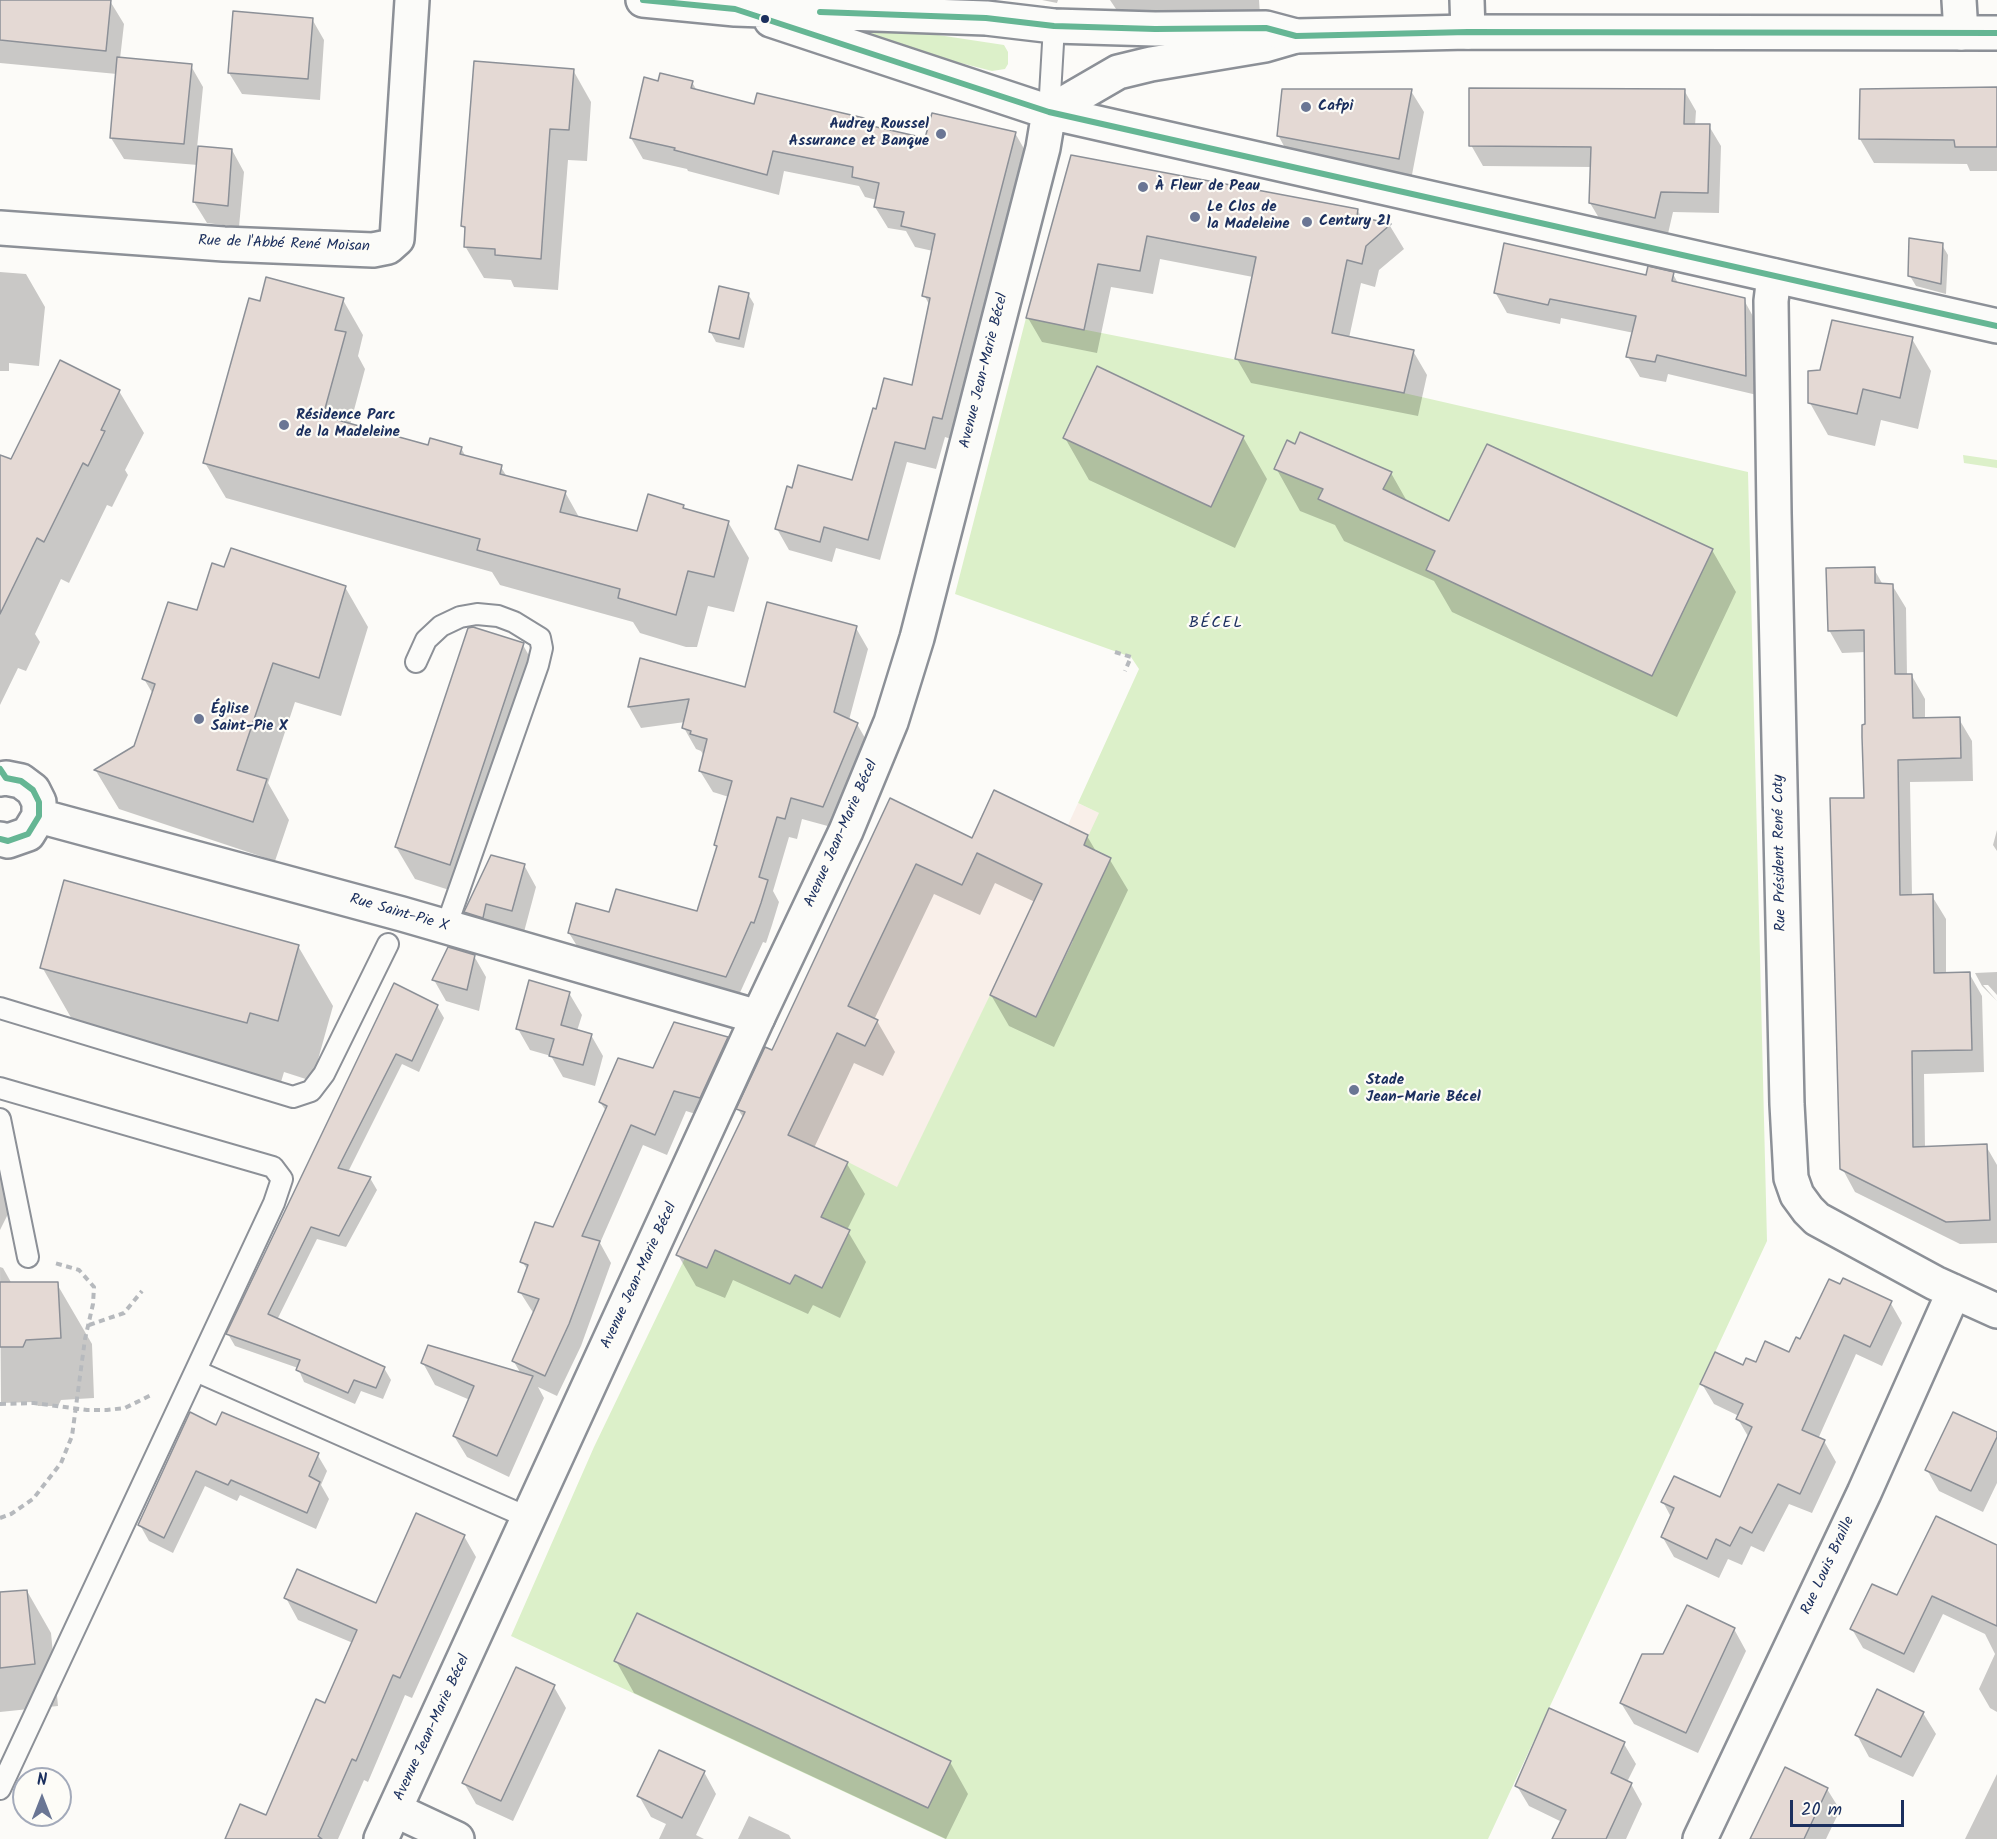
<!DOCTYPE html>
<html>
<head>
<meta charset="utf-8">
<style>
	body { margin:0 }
	#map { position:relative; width:1997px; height:1839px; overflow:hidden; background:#fcfbf8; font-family:Kalam,sans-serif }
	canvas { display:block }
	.north { position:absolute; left:12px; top:1767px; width:60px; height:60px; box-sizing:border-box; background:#fdfcf7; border:2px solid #a3aaba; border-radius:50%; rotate:0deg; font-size:16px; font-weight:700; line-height:24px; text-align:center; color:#1b2f5e }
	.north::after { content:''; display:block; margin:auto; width:21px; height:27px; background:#6a7694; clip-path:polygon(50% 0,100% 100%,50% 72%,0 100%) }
	.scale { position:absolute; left:1790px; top:1800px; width:114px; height:27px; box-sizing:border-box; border:3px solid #1b2f5e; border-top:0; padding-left:8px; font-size:18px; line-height:21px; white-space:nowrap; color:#1b2f5e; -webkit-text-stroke:4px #fdfcf7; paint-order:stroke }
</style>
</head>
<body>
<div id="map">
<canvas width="1997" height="1839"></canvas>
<div class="north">N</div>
<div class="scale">20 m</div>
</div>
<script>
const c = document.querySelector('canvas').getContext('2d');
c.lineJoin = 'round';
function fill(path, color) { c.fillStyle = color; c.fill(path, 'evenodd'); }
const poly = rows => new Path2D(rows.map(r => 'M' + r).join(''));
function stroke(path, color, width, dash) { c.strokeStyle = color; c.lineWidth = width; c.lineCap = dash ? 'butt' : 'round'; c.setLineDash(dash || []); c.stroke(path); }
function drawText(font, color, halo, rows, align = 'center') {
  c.font = font + ' Kalam,sans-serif'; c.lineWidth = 4.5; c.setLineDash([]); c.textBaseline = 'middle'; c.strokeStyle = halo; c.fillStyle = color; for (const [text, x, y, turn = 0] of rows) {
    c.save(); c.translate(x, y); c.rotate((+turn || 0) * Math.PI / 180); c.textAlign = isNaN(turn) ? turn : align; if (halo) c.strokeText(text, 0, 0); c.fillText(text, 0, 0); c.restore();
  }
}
fill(poly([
	[994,790,1068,825,1078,803,1099,813,1111,858,1064,936,1073,940,1036,1017,990,996,897,1188,848,1163,850,1230,822,1288,795,1276,790,1284,716,1250,707,1268,685,1258,770,1127,742,1114,890,799,971,837]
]), '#f9efe9');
fill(poly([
	[860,26,905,30,1004,45,1008,52,1008,64,1005,69,992,71,859,37],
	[1026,318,1404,393,1748,472,1767,1241,1488,1839,945,1839,511,1636,594,1447,685,1258,707,1268,715,1250,790,1284,795,1275,822,1288,849,1230,821,1217,848,1162,897,1187,990,995,1036,1017,1073,941,1063,935,1110,858,1084,845,1099,813,1078,803,1139,669,1131,657,955,594],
	[1963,455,1997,460,1997,468,1964,463]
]), '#dcf0c9');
fill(poly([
	[0,0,110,1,124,24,120,59,191,66,203,87,197,148,232,150,244,172,239,227,207,223,194,202,198,165,124,159,111,138,117,74,0,63],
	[1042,0,1058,0,1057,3],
	[1110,0,1259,0,1260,15,1118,12],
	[312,19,324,40,320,100,242,94,229,73],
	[573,70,591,102,587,161,568,160,558,290,514,287,511,280,484,278,465,246,466,232,463,226],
	[692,82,697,91,756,106,863,119,868,127,926,139,1015,133,1027,154,954,440,945,437,936,469,907,462,880,560,836,548,832,562,789,550,777,529,793,489,853,482,877,410,913,387,930,306,924,295,933,251,915,247,906,231,888,228,875,207,877,200,865,197,859,186,784,171,779,195,688,171,687,169,643,159,631,138,659,83],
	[1997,88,1997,171,1970,171,1967,164,1874,163,1860,139],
	[1684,90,1696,111,1695,126,1709,126,1721,146,1719,213,1673,212,1667,238,1602,223,1590,203,1592,167,1483,166,1471,145],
	[1411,91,1424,112,1411,180,1290,157,1278,135],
	[1072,157,1357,210,1363,219,1390,226,1404,249,1379,270,1375,287,1361,283,1349,338,1413,351,1427,375,1418,416,1251,383,1237,359,1253,277,1160,259,1153,294,1111,287,1097,353,1042,342,1028,318],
	[1942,245,1948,255,1946,294,1916,286,1910,276],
	[0,272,26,274,45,307,39,366,9,363,9,371,0,371],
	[1673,274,1679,285,1744,300,1755,320,1757,395,1668,374,1666,382,1640,377,1628,357,1634,333,1561,318,1560,324,1507,313,1495,292],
	[748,294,754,304,744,348,716,342,710,331],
	[343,300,363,335,358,356,365,369,350,425,429,447,461,448,466,457,501,467,507,477,565,492,580,519,638,533,683,506,686,511,728,522,749,558,734,612,708,606,697,647,686,647,640,633,633,622,500,585,492,572,226,498,205,463,261,303],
	[1912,339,1931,371,1918,429,1881,420,1875,446,1828,435,1810,403,1822,372],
	[119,391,144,433,125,470,128,475,112,507,107,505,69,583,61,579,35,634,40,642,26,671,18,668,0,705,0,474,12,461],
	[1243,437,1267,479,1235,548,1089,480,1065,438],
	[1276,468,1391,473,1408,503,1450,523,1712,550,1736,592,1677,717,1452,612,1434,581,1344,541,1335,525,1300,511],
	[225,569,345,587,368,627,341,716,295,702,268,783,289,820,275,861,119,809,96,771,136,747,153,694,144,679,198,612],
	[1874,569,1883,585,1892,585,1906,608,1907,676,1912,676,1925,699,1925,720,1959,719,1972,741,1973,781,1910,782,1912,896,1932,896,1946,919,1946,974,1969,973,1982,996,1984,1072,1924,1074,1925,1148,1986,1146,1997,1165,1997,1243,1960,1244,1855,1192,1842,1168,1866,800,1866,652,1842,653,1829,630],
	[856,628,868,649,849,720,857,724,869,745,835,828,802,819,797,839,789,837,773,891,779,902,772,925,766,943,763,942,738,997,582,954,569,933,610,914,698,912,718,848,716,845,729,797,713,792,700,771,704,756,701,751,696,749,684,728,685,722,641,728,629,707,642,658,746,688],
	[523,645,541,677,468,896,415,879,396,847],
	[891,801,973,840,1087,836,1097,853,1110,860,1128,890,1054,1047,1009,1026,991,995,1035,902,995,883,980,915,934,894,874,1020,877,1021,895,1052,883,1076,854,1063,814,1148,847,1164,865,1194,847,1230,866,1262,840,1318,813,1305,808,1314,733,1280,725,1298,696,1286,678,1255,744,1119,738,1109,773,1051],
	[1997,830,1997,851,1993,845],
	[524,865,536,887,524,932,478,934,466,912],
	[298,946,333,1006,312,1081,284,1072,281,1082,77,1028,42,967],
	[474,956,486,977,479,1011,446,1001,434,980],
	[1997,972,1997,995,1988,985,1983,985,1997,1001,1982,986,1975,973],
	[394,985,437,1006,444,1018,419,1072,402,1064,348,1172,370,1178,377,1190,346,1247,317,1239,277,1320,384,1368,391,1380,383,1399,361,1391,355,1404,304,1382,298,1368,235,1346,228,1334],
	[569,993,582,1015,577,1031,591,1035,603,1056,595,1086,563,1077,551,1056,530,1050,518,1029],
	[727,1038,739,1059,712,1119,686,1111,667,1155,643,1145,600,1243,611,1263,581,1346,557,1396,538,1387,544,1398,509,1477,467,1457,454,1436,470,1400,435,1385,423,1363,521,1374,513,1360,534,1314,520,1292,528,1271,522,1261,554,1229,606,1111,600,1102,654,1070],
	[0,1166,17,1196,0,1230],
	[0,1267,3,1268,12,1284,57,1284,92,1344,94,1398,61,1400,58,1406,38,1406,34,1402,1,1403],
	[1890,1302,1902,1323,1882,1366,1856,1354,1818,1439,1824,1441,1836,1462,1812,1513,1789,1504,1764,1552,1751,1546,1742,1565,1728,1559,1719,1578,1674,1557,1662,1536,1671,1517,1663,1502,1721,1499,1749,1438,1738,1419,1739,1416,1714,1404,1702,1384,1744,1367,1790,1354,1801,1341],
	[217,1427,317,1454,327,1471,321,1485,329,1499,316,1529,240,1495,237,1501,205,1486,173,1553,149,1541,140,1525],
	[1997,1434,1997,1483,1983,1512,1939,1491,1927,1470],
	[464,1536,476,1557,412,1698,405,1695,368,1782,364,1780,338,1839,227,1839,266,1817,326,1705,353,1643,298,1620,286,1598,377,1605],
	[1997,1547,1997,1712,1990,1708,1979,1689,1995,1654,1985,1634,1943,1614,1914,1673,1863,1648,1852,1629,1897,1597],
	[27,1591,51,1633,58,1706,0,1712,0,1594],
	[1734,1629,1746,1651,1698,1753,1634,1724,1621,1703,1664,1655],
	[616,1661,950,1762,968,1794,946,1839,634,1693],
	[554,1687,566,1708,513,1821,476,1804,464,1783],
	[1550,1710,1624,1744,1636,1764,1627,1782,1631,1784,1642,1804,1626,1839,1554,1839,1562,1822,1529,1806,1517,1786],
	[1923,1713,1936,1734,1913,1777,1869,1757,1857,1735],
	[704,1772,716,1794,696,1835,704,1839,659,1839,666,1824,651,1817,639,1796],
	[1997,1774,1997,1839,1965,1839],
	[1827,1789,1840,1810,1826,1839,1751,1839],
	[749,1816,789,1835,791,1839,738,1839]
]), '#0003');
const building = poly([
	[0,0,111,0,106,51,0,40,0,0],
	[233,11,313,18,308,79,228,73,233,11],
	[117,57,192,64,184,144,110,138,117,57],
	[474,61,574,69,569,130,550,129,541,259,495,255,495,249,464,247,465,227,461,226,474,61],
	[660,73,693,81,691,88,754,104,757,93,864,118,863,124,925,138,932,113,1016,132,942,419,933,417,925,449,895,442,868,540,824,527,820,542,775,529,787,486,792,488,798,465,852,480,873,408,876,409,884,378,912,385,930,298,922,296,935,234,901,226,904,212,874,207,879,183,852,177,853,167,773,151,767,175,674,150,675,148,630,138,644,77,658,81,660,73],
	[1997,87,1997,147,1955,147,1954,140,1859,139,1860,89,1997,87],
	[1469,88,1685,89,1684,124,1710,124,1708,193,1661,192,1655,218,1589,203,1591,147,1469,146,1469,88],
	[1282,89,1412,89,1399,159,1277,136,1282,89],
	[198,146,232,149,228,206,193,202,198,146],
	[1071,155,1358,209,1357,216,1391,224,1366,246,1362,264,1347,260,1332,333,1414,350,1404,393,1235,359,1256,257,1147,236,1140,271,1098,264,1084,330,1026,318,1071,155],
	[1909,238,1943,243,1941,284,1908,276,1909,238],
	[1504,243,1646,275,1648,266,1674,272,1672,281,1745,298,1746,376,1657,355,1655,362,1626,357,1636,316,1550,299,1548,305,1494,293,1504,243],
	[266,277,344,298,335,330,346,332,323,416,428,445,430,438,462,447,460,454,502,465,500,474,566,491,560,512,637,531,648,494,684,505,683,508,729,521,714,577,688,571,676,615,618,598,620,589,477,550,480,539,203,463,249,298,260,301,266,277],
	[719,286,749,293,739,339,709,332,719,286],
	[1832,320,1913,337,1900,398,1863,389,1857,414,1808,403,1808,371,1820,370,1832,320],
	[60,360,120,390,101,430,105,431,88,466,83,463,44,542,37,538,0,614,0,455,11,459,60,360],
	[1097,366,1244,436,1211,507,1063,438,1097,366],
	[1300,432,1392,472,1383,489,1449,521,1487,444,1713,549,1652,676,1426,570,1435,551,1318,499,1323,489,1274,469,1287,440,1295,444,1300,432],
	[231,548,346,586,319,678,273,663,237,770,267,779,253,822,94,770,134,746,155,684,142,679,168,602,197,610,212,563,224,567,231,548],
	[1875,567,1875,583,1893,584,1895,674,1912,674,1913,718,1960,717,1961,758,1898,760,1900,895,1933,894,1934,973,1970,972,1972,1050,1912,1051,1913,1147,1987,1144,1990,1220,1946,1222,1840,1169,1830,798,1864,798,1862,737,1862,725,1865,724,1864,630,1828,631,1826,568,1875,567],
	[767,602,857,626,834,712,858,723,823,807,791,798,785,819,777,817,759,877,768,880,761,903,754,923,751,922,726,977,568,933,576,903,609,912,616,889,697,911,717,846,714,845,732,781,699,771,707,739,690,734,691,731,682,728,689,699,628,707,640,658,745,687,767,602],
	[473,627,524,643,450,865,395,847,468,628,473,627],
	[994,790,1088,835,1084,845,1111,858,1036,1017,990,995,1042,884,977,853,962,885,916,864,848,1006,878,1020,865,1046,837,1033,788,1135,848,1162,821,1217,850,1230,822,1288,795,1275,790,1284,715,1250,707,1268,676,1255,745,1112,736,1109,765,1047,772,1050,890,798,972,838,994,790],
	[491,855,525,864,512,911,486,904,483,918,464,912,491,855],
	[64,880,299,945,278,1021,250,1013,247,1023,40,968,64,880],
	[448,947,475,955,467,990,432,980,448,947],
	[529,980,570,992,561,1025,592,1034,583,1065,549,1056,554,1039,516,1029,529,980],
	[394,983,438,1005,412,1061,396,1054,338,1168,371,1177,339,1236,311,1227,268,1314,385,1367,376,1388,354,1380,348,1393,296,1370,300,1360,226,1334,394,983],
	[674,1022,728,1037,700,1098,674,1091,655,1135,631,1125,582,1236,600,1241,569,1324,545,1376,512,1361,539,1299,518,1292,528,1265,520,1262,535,1222,553,1227,607,1106,599,1102,618,1058,653,1068,674,1022],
	[1843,1278,1892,1301,1870,1347,1844,1335,1802,1430,1825,1440,1800,1494,1778,1484,1752,1533,1740,1527,1730,1546,1716,1539,1707,1559,1661,1537,1674,1508,1661,1502,1674,1476,1720,1497,1752,1427,1736,1419,1743,1404,1700,1384,1715,1352,1743,1365,1746,1358,1756,1362,1765,1341,1789,1352,1796,1337,1800,1339,1829,1279,1840,1284,1843,1278],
	[0,1282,58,1282,61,1338,26,1340,23,1347,0,1347,0,1282],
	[428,1345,533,1376,497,1456,453,1436,474,1386,421,1363,428,1345],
	[190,1412,216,1425,222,1412,319,1453,309,1476,320,1482,307,1513,231,1480,228,1485,196,1471,164,1538,138,1525,190,1412],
	[1953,1412,1997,1432,1997,1437,1971,1491,1925,1470,1953,1412],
	[416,1513,465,1535,400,1678,393,1675,356,1761,352,1759,318,1836,322,1839,225,1839,240,1804,266,1815,316,1699,325,1703,357,1630,284,1598,297,1569,376,1603,416,1513],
	[1936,1516,1997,1545,1997,1626,1932,1596,1904,1654,1850,1629,1872,1584,1897,1595,1936,1516],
	[27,1590,35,1664,0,1668,0,1592,27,1590],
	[1687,1605,1735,1628,1686,1733,1620,1703,1642,1654,1663,1654,1687,1605],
	[637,1613,951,1761,928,1808,614,1661,637,1613],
	[516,1667,555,1685,501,1801,462,1783,516,1667],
	[1877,1689,1924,1712,1901,1757,1855,1735,1877,1689],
	[1549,1708,1625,1742,1611,1773,1632,1783,1606,1839,1552,1839,1566,1810,1515,1786,1549,1708],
	[659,1750,705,1771,682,1818,637,1796,659,1750],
	[1785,1767,1828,1788,1804,1839,1750,1839,1785,1767]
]);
fill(building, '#e4d9d4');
stroke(building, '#8c9097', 1.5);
const lane = poly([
	[1049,112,1054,26],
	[416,662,426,640,441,626,460,617,477,614,498,616,514,622,540,638,542,648,538,665,446,927],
	[0,1008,293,1097,311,1091,324,1074,388,944],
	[0,1088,273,1167,282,1179,274,1203,0,1789],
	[0,1119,28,1257],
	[196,1371,529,1518]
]);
const street = poly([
	[1467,0,1468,32],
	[1959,0,1961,33],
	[1049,112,1118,72,1151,64,1265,45,1296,36],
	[0,228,224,244,373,250,388,247,397,239,412,0],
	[1774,276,1771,301,1774,513,1787,1104,1791,1178,1797,1195,1808,1210,1817,1219,1935,1283,1997,1311],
	[0,779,6,778,21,781,33,790,39,802,39,816,28,834,8,841,0,839],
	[39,816,402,914,758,1017],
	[395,1810,457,1839],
	[1700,1839,1864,1493,1947,1307,1953,1291]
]);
const secondary = poly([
	[643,0,735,9,986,18,1054,26,1155,29,1266,28,1296,36,1468,32,1997,33],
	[771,20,1049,112,1997,326],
	[381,1839,758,1017,846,831,891,722,917,638,1043,148,1049,112]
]);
stroke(lane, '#8c9097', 24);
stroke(street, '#8c9097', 38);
stroke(secondary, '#8c9097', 38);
stroke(poly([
	[1115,652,1131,657,1125,671],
	[89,1325,124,1313,142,1291],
	[0,1404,34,1403,87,1410,107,1410,125,1408,151,1395],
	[0,1518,11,1514,33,1499,61,1463,72,1436,85,1339,93,1304,94,1287,79,1270,55,1263]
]), '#b6b9bd', 4, [6, 4.5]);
stroke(lane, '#fbfbf9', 20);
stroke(street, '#fbfbf9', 33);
stroke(secondary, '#fbfbf9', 33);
stroke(poly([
	[643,0,735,9,1049,112,1997,326],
	[820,12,986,18,1054,26,1155,29,1266,28,1296,36,1468,32,1997,33],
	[0,769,6,778,21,781,33,790,39,802,39,816,28,834,8,841,0,839]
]), '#65b694', 6);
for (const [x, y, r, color] of [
	[765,19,5,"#1b2f5e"],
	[1306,107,6,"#6a7694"],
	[941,134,6,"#6a7694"],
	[1143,187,6,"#6a7694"],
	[1195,217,6,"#6a7694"],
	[1307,222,6,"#6a7694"],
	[284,425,6,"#6a7694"],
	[199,719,6,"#6a7694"],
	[1354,1090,6,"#6a7694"]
]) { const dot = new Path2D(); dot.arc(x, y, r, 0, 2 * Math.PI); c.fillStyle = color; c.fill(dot); stroke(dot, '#fdfcf7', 2); }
drawText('bold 15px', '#1b2f5e', '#fdfcf7', [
	["Cafpi",1318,107],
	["Audrey Roussel",929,125,"right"],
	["Assurance et Banque",929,142,"right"],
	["À Fleur de Peau",1155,187],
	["Le Clos de",1207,208],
	["la Madeleine",1207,225],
	["Century 21",1319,222],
	["Résidence Parc",296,416],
	["de la Madeleine",296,433],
	["Église",211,710],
	["Saint-Pie X",211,727],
	["Stade",1366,1081],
	["Jean-Marie Bécel",1366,1098]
], 'left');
drawText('15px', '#1b2f5e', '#fdfcf7', [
	["Rue de l'Abbé René Moisan",284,245,2],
	["Avenue Jean-Marie Bécel",985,371,-76],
	["Avenue Jean-Marie Bécel",842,834,-66],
	["Rue Président René Coty",1781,853,-91],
	["Rue Saint-Pie X",399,914,16],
	["Avenue Jean-Marie Bécel",640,1276,-65],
	["Rue Louis Braille",1829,1566,-65],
	["Avenue Jean-Marie Bécel",433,1728,-65]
]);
c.letterSpacing = '1.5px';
drawText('16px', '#1b2f5e', '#fdfcf7', [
	["BÉCEL",1216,624]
]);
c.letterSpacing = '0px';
</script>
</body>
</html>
